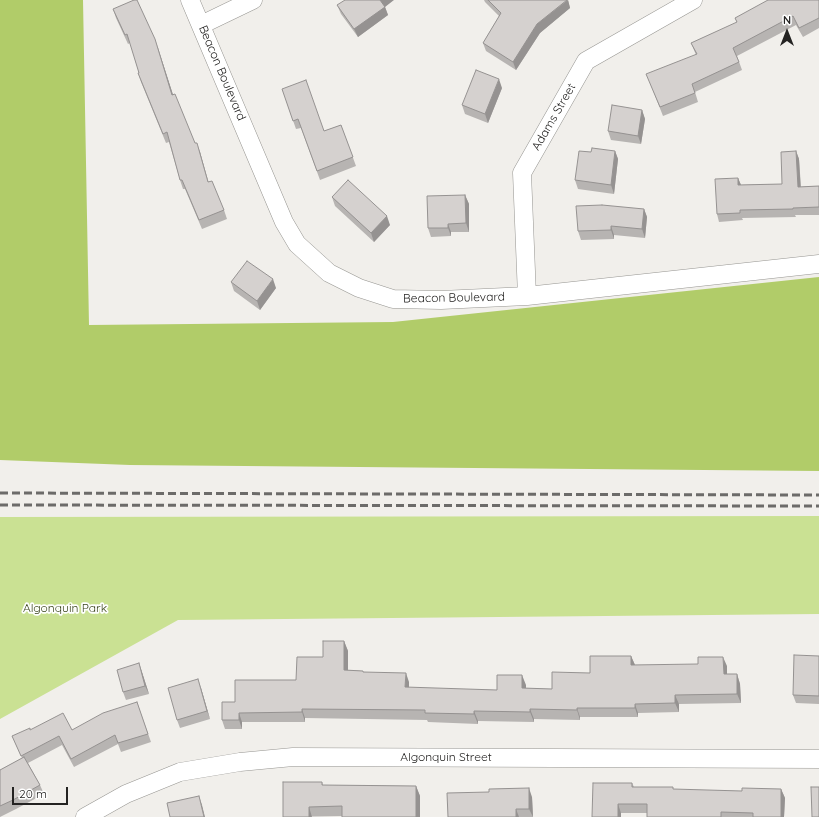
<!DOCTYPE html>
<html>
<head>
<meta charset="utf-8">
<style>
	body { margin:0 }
	#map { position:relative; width:819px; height:817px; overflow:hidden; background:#f1efeb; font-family:Quicksand,sans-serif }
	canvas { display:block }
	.north { position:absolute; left:767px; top:12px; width:40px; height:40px; -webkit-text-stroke:3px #fff; paint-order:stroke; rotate:0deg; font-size:11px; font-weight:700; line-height:16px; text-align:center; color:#242322 }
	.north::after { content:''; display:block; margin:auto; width:14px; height:18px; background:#242322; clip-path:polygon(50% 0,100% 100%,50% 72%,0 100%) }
	.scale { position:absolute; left:12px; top:787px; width:56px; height:18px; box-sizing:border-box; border:2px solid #242322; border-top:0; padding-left:5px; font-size:12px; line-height:14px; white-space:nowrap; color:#242322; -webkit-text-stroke:3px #fff; paint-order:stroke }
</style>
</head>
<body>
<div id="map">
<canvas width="819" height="817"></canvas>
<div class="north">N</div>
<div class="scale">20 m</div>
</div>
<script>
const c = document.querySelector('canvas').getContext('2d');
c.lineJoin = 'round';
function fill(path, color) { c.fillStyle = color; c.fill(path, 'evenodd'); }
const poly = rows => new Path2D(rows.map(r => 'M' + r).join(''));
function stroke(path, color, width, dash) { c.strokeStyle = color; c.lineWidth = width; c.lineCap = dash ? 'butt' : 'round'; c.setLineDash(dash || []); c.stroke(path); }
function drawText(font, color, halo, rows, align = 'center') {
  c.font = font + ' Quicksand,sans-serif'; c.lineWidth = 3.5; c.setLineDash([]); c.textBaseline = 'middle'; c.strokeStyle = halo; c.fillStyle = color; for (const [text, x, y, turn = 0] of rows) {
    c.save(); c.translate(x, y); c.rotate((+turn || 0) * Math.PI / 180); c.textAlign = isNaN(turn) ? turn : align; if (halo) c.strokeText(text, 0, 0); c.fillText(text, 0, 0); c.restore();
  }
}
fill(poly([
	[819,516,819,614,178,620,0,719,0,517]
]), '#cae193');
fill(poly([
	[0,0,83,0,89,325,393,322,819,277,819,471,130,465,0,460]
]), '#b1cc69');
const street = poly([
	[190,0,284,222,297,244,329,273,359,288,393,299,441,300,527,296,819,264],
	[201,25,253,0],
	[527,296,522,173,586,61,693,0],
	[85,817,126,794,180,772,240,762,293,757,819,759]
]);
stroke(street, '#969591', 19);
stroke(street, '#fff', 18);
stroke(poly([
	[0,493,819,495],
	[0,505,819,506]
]), '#6c6b69', 3, [8, 4]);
fill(poly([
	[484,0,568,0,570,8,540,33,516,70,486,51,483,43,499,16,485,2],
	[819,0,819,28,803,37,796,25,737,56,742,70,695,92,698,102,663,116,650,83,696,55,691,43,737,23,735,18],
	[337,5,385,7,388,15,358,37,341,14],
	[113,9,158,48,173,95,195,143,200,152,208,182,224,210,227,219,202,229,185,189,183,189,180,180,169,142,166,143,141,82,138,73,139,73,130,43,128,44,116,18],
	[502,88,488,123,465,114,462,105],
	[282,89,324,131,341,125,356,166,320,180,301,128,296,129],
	[642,110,645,119,641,144,611,140,608,131],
	[615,151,618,159,614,194,578,189,575,180,591,152],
	[796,151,799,159,801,187,819,186,819,215,795,215,796,217,742,218,743,220,719,222,717,214,738,178,741,185,782,184],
	[465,195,469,204,469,232,451,232,451,236,431,237,428,228],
	[332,197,390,225,374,242,335,206],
	[644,209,647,217,645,238,614,235,614,239,581,240,578,231],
	[231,282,276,288,260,310,234,291],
	[344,641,348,651,348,670,363,671,363,672,409,682,409,688,497,690,526,685,526,688,552,689,631,656,635,665,727,666,727,674,737,674,740,684,741,703,679,704,679,712,638,713,638,717,580,717,580,720,534,719,534,722,478,721,478,724,428,722,427,720,305,718,305,722,242,722,242,729,225,729,222,720,235,702,296,680,323,657],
	[819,656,819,704,796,703,793,695],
	[139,663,149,694,126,700,123,692],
	[201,688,210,719,180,728,177,720],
	[137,702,151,742,121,752,118,744,74,767,62,745,28,763,40,785,44,794,16,809,0,817,0,770,22,758,12,736,30,730,72,730],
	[322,782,323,785,416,786,420,796,420,817,342,817,342,816,283,817],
	[632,783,634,787,674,790,742,791,781,789,785,798,784,817,647,817,647,813,621,813,621,817,592,817],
	[532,797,533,817,448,817]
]), '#b7b4b2');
fill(poly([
	[380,0,394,0,385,7,388,15,358,37,354,29],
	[568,0,570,8,540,33,516,70,513,62,537,24],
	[155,39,158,48,176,104,172,95],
	[499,79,502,88,488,123,485,114],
	[642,110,645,119,641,144,638,136],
	[197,143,200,152,211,191,208,182],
	[615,151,618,159,614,194,611,185],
	[796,151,799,159,801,194,798,187],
	[738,178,741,185,738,185],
	[465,195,469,204,469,232,466,223],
	[644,209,647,217,645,238,642,229],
	[387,216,390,225,374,242,371,233],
	[448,224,451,232,451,236,448,228],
	[611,226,614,235,614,239,611,230],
	[273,279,276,288,260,310,257,301],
	[344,641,348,651,348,680,344,670],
	[631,656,635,665,631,665],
	[723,657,727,666,727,684,724,674],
	[139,663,142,672,149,694,145,686],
	[406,673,409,682,409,697,405,687],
	[737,674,740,684,741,703,737,694],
	[522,675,526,685,526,698,522,688],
	[198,679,201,688,210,719,207,711],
	[675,695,679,704,679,712,675,703],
	[635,704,638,713,638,717,635,708],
	[577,708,580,717,580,720,577,710],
	[302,709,305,718,305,722,302,712],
	[530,709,534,719,534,722,530,712],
	[474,711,478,721,478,724,474,714],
	[239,713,242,722,242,729,239,720],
	[416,786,420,796,420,817,416,817],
	[529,788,532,797,533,817,529,809],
	[781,789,785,798,784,817,781,817],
	[199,796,202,805,205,817,204,817],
	[618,804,621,813,621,817,618,817],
	[309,807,312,817,309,817],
	[516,809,519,817,516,817]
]), '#959291');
const building = poly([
	[134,0,137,0,155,39,172,95,175,94,195,143,197,143,208,182,212,181,224,210,199,220,182,180,180,180,167,132,163,134,138,73,139,73,127,34,125,35,113,9,134,0],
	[345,0,380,0,385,7,354,29,337,5,345,0],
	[488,0,567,0,537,24,513,62,483,43,501,13,488,0],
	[768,0,819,0,819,18,799,28,793,16,733,48,739,62,692,84,695,93,660,107,646,74,697,54,691,43,737,22,735,18,768,0],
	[476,70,499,79,485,114,462,105,476,70],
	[306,80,324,131,341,125,353,157,317,171,298,119,293,121,282,89,306,80],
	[612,105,642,110,638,136,608,131,612,105],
	[592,148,615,151,611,185,575,180,579,151,591,152,592,148],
	[796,151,798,187,819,186,819,207,793,208,793,209,740,210,740,213,717,214,715,179,738,178,738,185,782,184,781,152,796,151],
	[348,180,387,216,371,233,332,197,348,180],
	[465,195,466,223,448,224,448,228,428,228,427,196,465,195],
	[602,205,644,209,642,229,611,226,611,230,578,231,576,206,602,205],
	[247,261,273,279,257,301,231,282,247,261],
	[323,641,344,641,344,670,363,671,363,672,406,673,405,687,497,690,497,675,522,675,522,688,552,689,552,672,590,673,590,656,631,656,631,665,698,664,698,657,723,657,724,674,737,674,737,694,675,695,675,703,635,704,635,708,577,708,577,710,530,709,530,712,474,711,474,714,425,713,425,710,302,709,302,712,239,713,239,720,222,720,222,702,235,702,235,680,296,680,297,657,323,657,323,641],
	[794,655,819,656,819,696,793,695,794,655],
	[139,663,145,686,123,692,117,670,139,663],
	[198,679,207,711,177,720,168,688,198,679],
	[137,702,148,734,118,743,115,735,71,759,59,736,21,756,12,736,30,728,30,730,63,713,72,730,103,713,137,702],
	[24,757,40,785,13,800,0,806,0,770,24,757],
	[283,782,322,782,322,785,416,786,416,817,342,817,342,806,309,807,309,817,283,817,283,782],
	[593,783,632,783,632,787,673,787,673,789,742,791,742,788,781,789,781,817,753,817,753,813,721,812,721,817,647,817,647,804,618,804,618,817,592,817,593,783],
	[811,787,819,787,819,817,812,817,811,787],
	[529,788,529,809,516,809,516,817,448,817,447,793,489,792,489,789,529,788],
	[199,796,204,817,170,817,167,803,199,796]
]);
fill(building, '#d5d1cf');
stroke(building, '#959291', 1);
drawText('12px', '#242322', '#fff', [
	["Beacon Boulevard",222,73,67],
	["Adams Street",554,117,-60],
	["Beacon Boulevard",454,298,-1],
	["Algonquin Street",446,757]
]);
drawText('12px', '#39441b', '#fff', [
	["Algonquin Park",65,608]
]);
</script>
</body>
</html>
